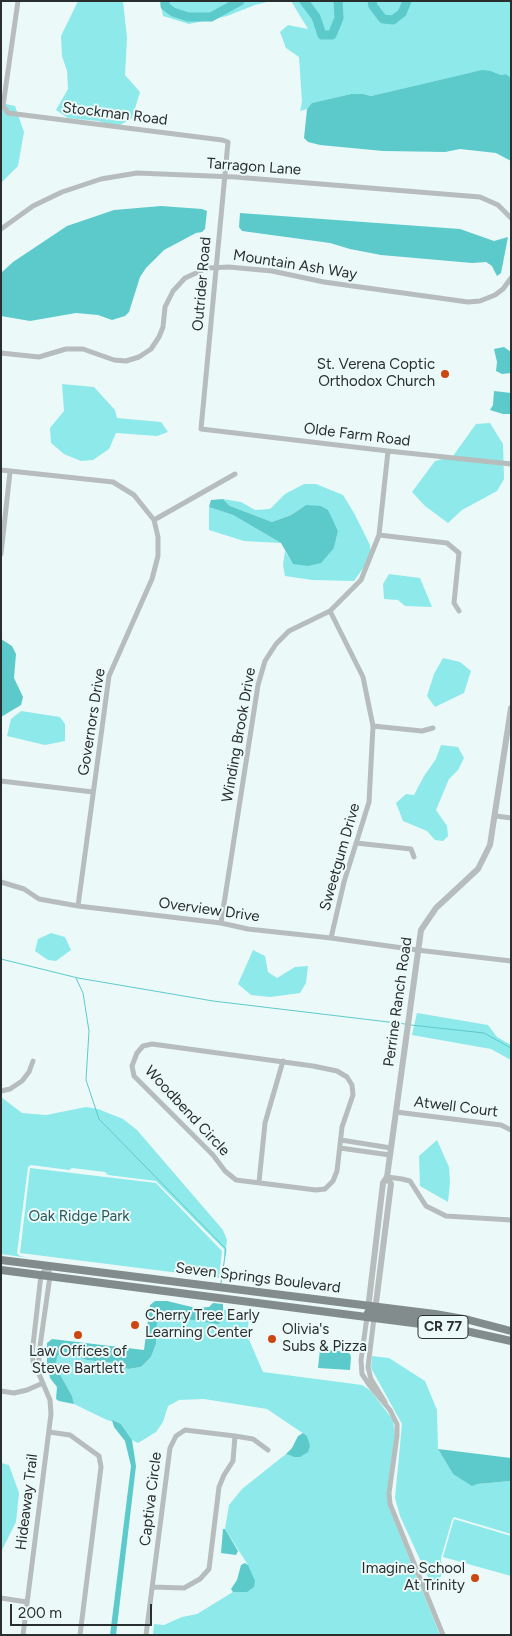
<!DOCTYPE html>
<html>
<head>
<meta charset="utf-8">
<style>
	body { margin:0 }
	#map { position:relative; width:512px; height:1636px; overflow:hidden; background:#ecf9f9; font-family:Figtree,sans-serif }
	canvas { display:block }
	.frame { position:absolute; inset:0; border:2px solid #292e2e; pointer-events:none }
	.scale { position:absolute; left:10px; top:1604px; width:142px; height:22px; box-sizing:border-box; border:2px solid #292e2e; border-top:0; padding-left:6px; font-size:15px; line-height:18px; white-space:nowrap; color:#292e2e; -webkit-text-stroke:4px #ecf9f9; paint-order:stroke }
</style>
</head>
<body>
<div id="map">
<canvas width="512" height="1636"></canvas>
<div class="frame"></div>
<div class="scale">200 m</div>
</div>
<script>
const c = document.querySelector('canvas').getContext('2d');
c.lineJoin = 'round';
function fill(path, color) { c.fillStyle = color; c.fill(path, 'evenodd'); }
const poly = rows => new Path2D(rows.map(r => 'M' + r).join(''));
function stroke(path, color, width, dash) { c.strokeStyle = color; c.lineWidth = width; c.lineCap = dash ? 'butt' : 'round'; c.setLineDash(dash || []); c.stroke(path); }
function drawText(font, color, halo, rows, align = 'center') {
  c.font = font + ' Figtree,sans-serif'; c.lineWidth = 4; c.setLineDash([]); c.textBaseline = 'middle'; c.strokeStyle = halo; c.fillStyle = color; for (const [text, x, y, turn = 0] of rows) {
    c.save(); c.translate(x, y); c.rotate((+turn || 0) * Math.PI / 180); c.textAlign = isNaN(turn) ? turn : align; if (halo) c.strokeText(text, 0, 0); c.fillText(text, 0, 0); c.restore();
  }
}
fill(poly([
	[78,1,123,1,127,38,125,75,140,92,132,118,117,127,98,121,68,118,56,110,68,89,67,71,62,56,61,36],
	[160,1,271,1,255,5,227,16,189,24,163,16],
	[291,1,511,1,511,78,506,74,501,75,491,71,470,73,371,96,363,94,351,94,313,103,307,109,300,111,302,102,299,57,286,48,280,32,288,25,308,29],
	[1,103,15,106,24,132,18,166,1,183],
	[62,384,94,387,115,410,117,418,161,422,168,432,157,436,116,433,109,449,93,460,81,461,64,454,51,443,50,428,64,411],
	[490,423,503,444,504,479,497,491,462,510,448,523,425,506,412,492,435,461,453,456,476,424],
	[304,484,316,484,343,495,354,513,370,545,371,557,354,581,312,580,285,576,283,565,285,551,293,564,334,548,338,531,334,523,306,505,291,515,272,522,230,506,223,499,241,502,255,510,270,509,285,494],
	[209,507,233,515,281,543,244,541,209,530],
	[389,574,420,578,432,607,405,606,398,600,384,599,383,584],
	[443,658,460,662,471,671,464,693,435,707,427,696,434,674],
	[21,711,60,717,65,724,65,741,45,745,7,736,11,719],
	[441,745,458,747,464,758,458,770,449,779,436,810,447,826,448,836,443,841,435,840,427,831,403,821,396,803,406,794,414,795,424,776,436,759],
	[51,933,65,937,71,950,56,961,48,960,35,951,38,939],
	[253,950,265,956,268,972,277,978,295,967,308,966,306,983,300,993,270,997,251,995,238,984],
	[417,1013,488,1025,497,1037,511,1045,511,1060,491,1049,412,1035],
	[1,1097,22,1113,46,1115,86,1107,98,1109,123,1119,137,1130,223,1230,227,1240,225,1257,224,1258,224,1249,156,1181,108,1175,105,1172,72,1168,69,1170,31,1165,28,1167,17,1253,20,1256,29,1258,1,1254],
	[437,1140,449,1167,450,1182,448,1202,420,1186,419,1156],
	[30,1168,156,1183,222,1251,219,1278,20,1253],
	[224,1310,250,1311,247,1335,263,1372,362,1385,371,1391,393,1420,395,1435,388,1505,440,1635,153,1635,154,1624,164,1625,182,1617,197,1614,233,1592,247,1592,248,1565,225,1529,229,1505,242,1489,286,1454,294,1457,308,1442,307,1436,267,1409,204,1399,179,1400,168,1406,163,1422,156,1432,138,1443,132,1440,121,1424,107,1420,74,1404,72,1396,56,1367,57,1357,63,1351,87,1360,114,1363,128,1369,141,1367,151,1357,156,1344,157,1322,162,1315,223,1320],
	[372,1356,389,1358,425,1381,437,1410,438,1449,453,1474,477,1484,511,1481,511,1534,454,1517,452,1520,441,1558,442,1573,438,1584,432,1586,400,1516,395,1498,402,1424,371,1368],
	[1,1463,9,1465,19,1493,16,1522,1,1552],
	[454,1519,511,1536,511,1576,443,1557]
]), '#8ee9ea');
fill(poly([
	[482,70,491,71,501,75,506,74,511,78,511,161,496,153,460,149,445,152,383,151,320,145,308,142,304,138,307,109,312,103,351,94,363,94,371,96],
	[161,206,202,209,207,211,205,229,202,232,196,233,164,250,146,268,140,277,129,312,125,316,112,320,98,315,76,313,30,321,1,316,1,273,13,262,67,226,114,210],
	[240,213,460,229,494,241,508,237,501,273,497,276,492,266,486,262,472,263,381,255,350,249,330,243,242,231,239,227],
	[504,347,511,352,511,373,502,374,496,371,497,362,494,349],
	[494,391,511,393,511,414,503,414,490,410,493,405],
	[223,499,230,506,272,522,291,515,306,505,321,506,328,510,338,531,334,548,321,563,308,566,293,564,281,543,233,515,209,507,211,500],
	[1,639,12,646,16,654,14,678,23,697,21,705,1,717],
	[155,1301,167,1301,196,1308,209,1307,213,1303,223,1304,223,1320,218,1324,162,1315,157,1322,156,1344,151,1357,141,1367,128,1369,114,1363,87,1360,62,1351,57,1357,56,1367,72,1396,74,1404,59,1401,56,1399,57,1387,50,1378,47,1365,47,1343,52,1339,144,1350,150,1305],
	[320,1349,347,1352,350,1354,351,1357,350,1370,318,1368],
	[112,1420,121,1424,132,1440,136,1466,116,1635,110,1635,131,1466,125,1441,114,1427],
	[303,1433,307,1436,310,1446,308,1452,300,1457,294,1457,286,1454,292,1448,298,1436],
	[438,1449,511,1458,511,1481,477,1484,472,1486,453,1474],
	[223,1529,225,1529,238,1551,236,1555,221,1553],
	[245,1563,248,1565,255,1581,254,1587,247,1592,233,1592,231,1589,237,1580,241,1565]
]), '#5ccacb');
stroke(poly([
	[1,959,78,978,213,1001,405,1024],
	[76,978,83,993,89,1031,86,1080,99,1119,226,1249,221,1283],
	[411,1025,484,1033,511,1048]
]), '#5ccacb', 1);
stroke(poly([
	[165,1,165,6,173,12,188,17,211,17,240,1],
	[304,1,316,17,322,35,332,35,339,18,338,1],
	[372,1,373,6,383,19,393,20,402,13,407,1]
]), '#5ccacb', 9);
stroke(poly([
	[18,1,3,106,8,113,222,140,228,142,201,429,388,451,511,464],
	[1,229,33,206,62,192,101,179,137,173,235,177,480,197,498,205,511,218],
	[1,353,39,357,66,349,83,349,114,360,126,361,139,357,151,349,159,337,163,327,165,307,173,291,185,278,207,268,229,267,272,271,324,282,468,302,480,301,495,295,503,289,511,278],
	[1,470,113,482,134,495,154,520,158,537,158,556,152,579,109,676,78,906],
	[154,520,235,474],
	[379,535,447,543,459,553,454,603,459,611],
	[1,554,10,472],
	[330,611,363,677,373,726,369,802,344,882,331,938],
	[373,726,422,731,433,728],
	[1,781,93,792],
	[496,816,511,818],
	[356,843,411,849,414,857],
	[1,882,24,889,39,899,78,906,221,923,248,929,331,938,417,950,511,961],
	[221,923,258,685,265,661,276,644,289,631,330,611,361,580,379,535,388,451],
	[152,1044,313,1066,337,1071,347,1077,352,1085,353,1095,342,1127,337,1171,333,1181,325,1189,316,1190,236,1180,225,1171,213,1155,134,1076,132,1066,137,1053,143,1046,152,1044],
	[1,1091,10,1089,22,1081,29,1072,33,1061],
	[396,1112,501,1125,511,1130],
	[341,1140,391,1148],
	[340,1148,390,1155],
	[387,1177,402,1179,410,1181,426,1206,446,1216,511,1220],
	[259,1182,265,1123,283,1061],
	[367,1317,361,1360,362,1374,370,1386,390,1410,397,1424,397,1436,389,1493,390,1504,443,1635],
	[374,1318,368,1367,371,1379,385,1402],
	[39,1374,39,1353,50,1276,48,1266],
	[1,1391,14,1393,27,1390,43,1383],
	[49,1432,70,1435,99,1456,101,1467,80,1635],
	[152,1587,184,1588,200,1579,209,1569,219,1487,224,1475,233,1461,235,1436],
	[1,1598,27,1602],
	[23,1635,51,1414,50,1400,39,1374,34,1367,32,1354,41,1275,48,1266],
	[146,1635,170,1448,176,1436,185,1430,235,1436,253,1439,268,1450]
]), '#b7bdbd', 5);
stroke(poly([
	[368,1309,383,1183,387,1177,421,930,436,908,478,869,490,845,511,708],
	[375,1311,391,1184,387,1177]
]), '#b7bdbd', 6);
stroke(poly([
	[1,1260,435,1314,469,1320,511,1331],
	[1,1270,452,1328,511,1341],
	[368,1313,420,1319,433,1315]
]), '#828c8c', 8);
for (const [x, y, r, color] of [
	[445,374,5,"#cc460f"],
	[135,1325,5,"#cc460f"],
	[78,1335,5,"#cc460f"],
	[272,1339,5,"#cc460f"],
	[475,1578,5,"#cc460f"]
]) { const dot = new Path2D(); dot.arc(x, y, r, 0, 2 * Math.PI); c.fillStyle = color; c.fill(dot); stroke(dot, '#ecf9f9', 2); }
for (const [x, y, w] of [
	[443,1327,50]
]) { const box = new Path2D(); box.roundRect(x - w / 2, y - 11.5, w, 23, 4); c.fillStyle = '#ecf9f9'; c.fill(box); stroke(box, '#292e2e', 1); }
drawText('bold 14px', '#292e2e', null, [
	["CR 77",443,1327]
]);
drawText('15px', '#292e2e', '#ecf9f9', [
	["Stockman Road",115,114,7],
	["Tarragon Lane",254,167,4],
	["Mountain Ash Way",295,265,9],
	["Outrider Road",202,284,-85],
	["Olde Farm Road",357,435,7],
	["Governors Drive",92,722,-81],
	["Winding Brook Drive",239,735,-80],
	["Sweetgum Drive",340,857,-74],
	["Overview Drive",209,910,8],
	["Perrine Ranch Road",398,1002,-82],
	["Atwell Court",456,1107,7],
	["Woodbend Circle",187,1111,47],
	["Seven Springs Boulevard",258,1278,7],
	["Captiva Circle",151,1499,-83],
	["Hideaway Trail",27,1502,-83]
]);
drawText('15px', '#292e2e', '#ecf9f9', [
	["St. Verena Coptic",435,365],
	["Orthodox Church",435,382],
	["Cherry Tree Early",145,1316,"left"],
	["Learning Center",145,1333,"left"],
	["Olivia's",282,1330,"left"],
	["Subs & Pizza",282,1347,"left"],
	["Law Offices of",78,1352,"center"],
	["Steve Bartlett",78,1369,"center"],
	["Imagine School",465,1569],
	["At Trinity",465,1586]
], 'right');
drawText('15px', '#295959', '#ecf9f9', [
	["Oak Ridge Park",79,1217]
]);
</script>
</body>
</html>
